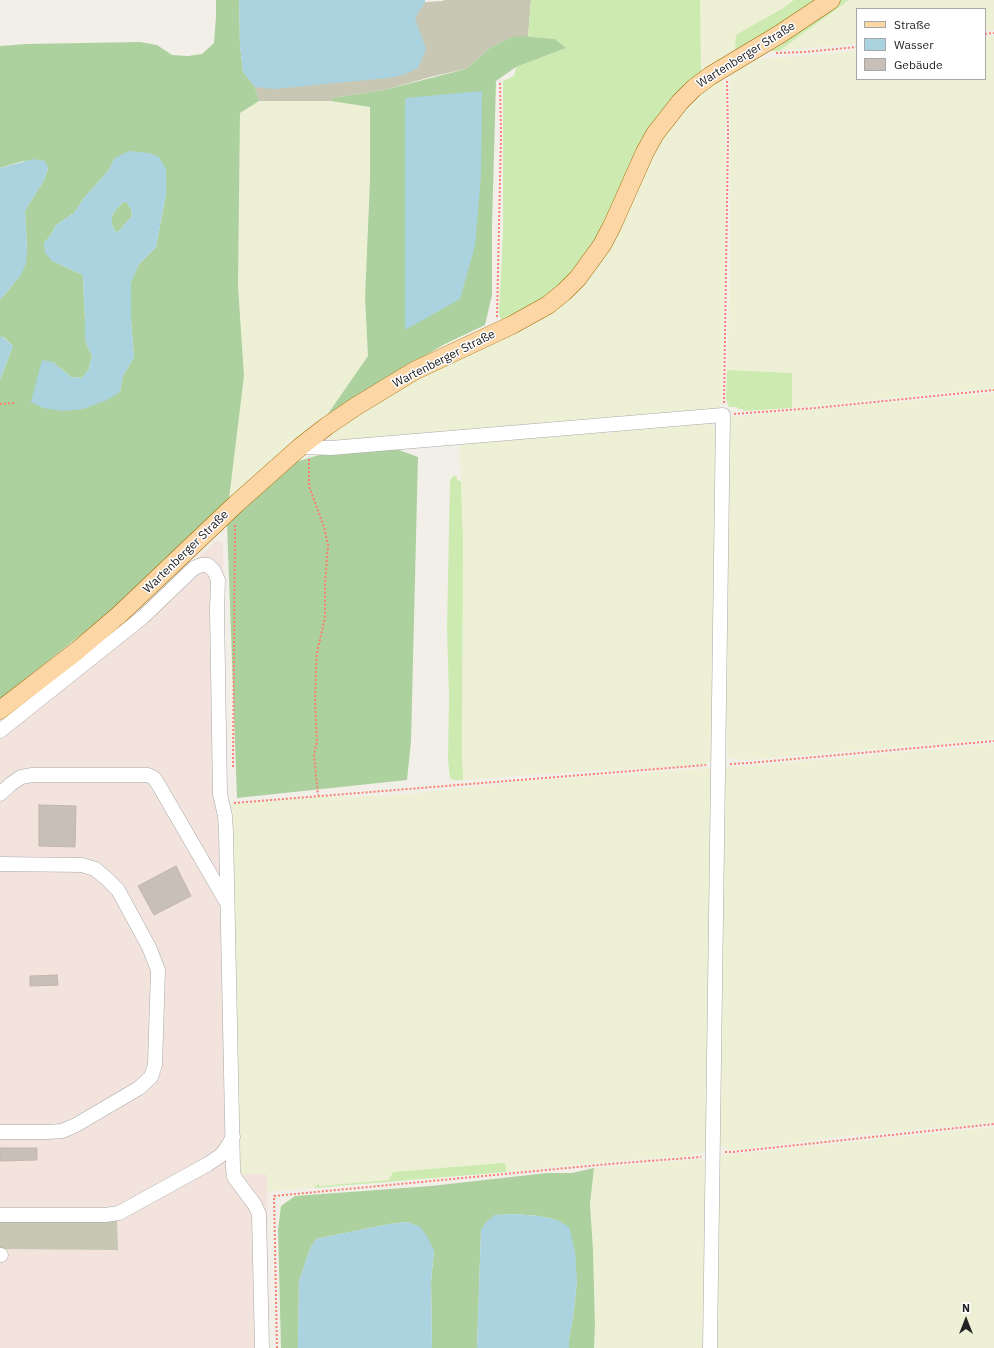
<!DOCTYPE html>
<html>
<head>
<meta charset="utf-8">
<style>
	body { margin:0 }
	#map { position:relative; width:994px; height:1348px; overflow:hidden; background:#f2efe9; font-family:"IBM Plex Sans",sans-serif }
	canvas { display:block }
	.legend { position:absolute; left:856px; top:8px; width:130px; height:72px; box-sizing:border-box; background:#fff; border:1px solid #a7a7a7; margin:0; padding:5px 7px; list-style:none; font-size:12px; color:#222 }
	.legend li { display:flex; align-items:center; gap:8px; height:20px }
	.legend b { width:20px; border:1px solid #a7a7a7 }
	.north { position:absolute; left:946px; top:1300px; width:40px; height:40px; -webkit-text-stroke:3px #fff; paint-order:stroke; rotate:0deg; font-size:11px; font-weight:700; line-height:16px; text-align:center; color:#222 }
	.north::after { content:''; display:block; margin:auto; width:14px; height:18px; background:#222; clip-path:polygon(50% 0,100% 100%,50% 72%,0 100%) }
</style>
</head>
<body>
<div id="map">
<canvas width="994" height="1348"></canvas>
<ul class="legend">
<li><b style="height:5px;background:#fcd6a4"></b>Straße</li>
<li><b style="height:11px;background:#aad3df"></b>Wasser</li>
<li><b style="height:11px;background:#c7bfb8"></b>Gebäude</li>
</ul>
<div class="north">N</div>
</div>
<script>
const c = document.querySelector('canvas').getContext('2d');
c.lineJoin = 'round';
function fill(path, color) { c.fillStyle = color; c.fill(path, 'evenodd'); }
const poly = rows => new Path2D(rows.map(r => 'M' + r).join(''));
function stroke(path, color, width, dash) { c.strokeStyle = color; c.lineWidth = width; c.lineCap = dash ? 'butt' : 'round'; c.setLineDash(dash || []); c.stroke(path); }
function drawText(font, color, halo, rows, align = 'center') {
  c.font = font + ' "IBM Plex Sans",sans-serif'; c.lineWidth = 3; c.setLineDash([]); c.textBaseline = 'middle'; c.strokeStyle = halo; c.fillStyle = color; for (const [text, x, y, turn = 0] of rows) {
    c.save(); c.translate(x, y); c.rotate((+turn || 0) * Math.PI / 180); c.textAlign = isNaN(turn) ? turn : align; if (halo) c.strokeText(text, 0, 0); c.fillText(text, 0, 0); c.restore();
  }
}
fill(poly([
	[217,540,223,543,227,804,231,804,240,1174,267,1174,269,1348,0,1348,0,725,133,619]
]), '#f3e3dd');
fill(poly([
	[425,0,425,2,443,1,444,0,531,0,528,37,512,37,490,48,466,69,434,76,384,90,332,98,331,101,259,101,255,87,243,72],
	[0,1219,117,1221,118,1250,0,1249]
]), '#c7c7b4');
fill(poly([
	[700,0,794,0,736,44,734,52,701,73],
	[849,0,994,0,994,30,985,31,985,9,857,9,857,44,779,51],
	[994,36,994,388,792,408,792,373,727,370,730,274,730,79,732,73,759,59,857,51,857,79,985,79,985,37],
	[720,78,724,84,725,94,725,221,722,394,721,404,718,409,332,445,327,434,400,387,512,333,653,150,685,105],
	[259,101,331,101,370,107,370,179,365,298,368,356,325,418,229,499,244,376,238,286,240,113],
	[994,393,994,739,747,760,733,759,727,756,726,688,730,417],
	[705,421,716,430,715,758,706,764,609,771,608,770,572,772,463,780,462,753,463,542,460,446,477,442,602,431,607,434,610,434,614,430],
	[994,744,994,1122,850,1136,737,1150,728,1149,719,1145,723,769,729,766,748,766],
	[709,768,714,770,708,1148,702,1153,687,1156,594,1163,506,1172,506,1167,504,1163,501,1163,394,1172,389,1180,267,1192,267,1174,240,1174,231,804,323,797,398,795,527,781],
	[994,1127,994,1348,712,1348,717,1156],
	[700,1159,707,1162,707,1348,594,1348,595,1325,593,1250,590,1204,594,1168]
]), '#eef0d5');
fill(poly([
	[531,0,700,0,701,73,677,94,661,111,646,134,602,230,582,262,551,294,505,320,500,318,499,311,503,233,503,81,514,76,516,67,566,48,555,39,528,37],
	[794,0,816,0,802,10,743,46,735,50,736,35,785,7],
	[841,0,849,0,779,51,769,51,768,50,806,25],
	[727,370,792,373,792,408,743,411,743,409,738,409,737,407,729,407,726,399],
	[454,475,457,477,457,480,461,481,463,542,462,753,463,780,453,780,450,778,448,760,449,697,447,629,450,480],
	[501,1163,504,1163,506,1167,506,1172,314,1188,318,1184,320,1186,389,1180,393,1172]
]), '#cdebb0');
fill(poly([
	[216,0,239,0,240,45,243,72,255,87,259,101,240,113,238,286,244,376,229,499,136,591,0,699,0,380,13,346,4,337,0,337,0,300,20,276,27,250,25,211,44,180,48,168,23,161,0,168,0,46,26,44,140,42,157,45,172,55,188,56,202,54,214,43,216,16],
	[114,159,166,169,166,194,156,247,139,264,131,282,131,320,134,357,123,376,120,392,31,402,53,362,71,377,82,378,89,369,92,356,85,340,85,319,83,275,52,261,44,243,51,235,56,225,74,213,84,198,109,170],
	[520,36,555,39,566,48,516,67,496,81,492,226,492,295,485,325,445,344,373,386,325,418,368,356,365,298,370,179,370,107,331,101,332,98,384,90,466,69,490,48,512,37],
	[123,202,127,202,131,209,132,216,119,231,115,232,112,224,112,216,116,209],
	[381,448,399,450,418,457,411,741,407,780,237,798,227,524,288,464,333,451],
	[594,1168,590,1204,593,1250,595,1325,594,1348,569,1348,569,1339,573,1318,577,1281,557,1220,539,1216,514,1214,495,1215,481,1230,477,1348,432,1348,431,1281,434,1251,408,1222,389,1224,316,1239,310,1249,299,1281,298,1348,281,1348,278,1230,281,1206,295,1196,431,1186,547,1173,572,1173]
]), '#add19e');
fill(poly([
	[239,0,425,0,425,2,415,18,426,49,418,68,403,75,388,78,274,89,255,87,243,72,240,45],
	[482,91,481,175,475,246,460,299,405,330,405,98],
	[128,151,149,153,159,157,166,169,166,194,156,247,139,264,131,282,131,320,134,357,123,376,120,392,107,400,83,409,62,411,43,408,31,402,42,360,53,362,71,377,82,378,89,369,92,356,85,340,85,319,83,275,52,261,45,253,44,243,51,235,56,225,74,213,84,198,109,170,114,159],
	[123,202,127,203,131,209,132,216,119,231,115,232,112,224,112,216,116,209],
	[34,159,45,161,48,168,44,180,25,211,27,250,26,264,20,276,0,300,0,168],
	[0,337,3,337,13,346,0,380],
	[514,1214,539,1216,557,1220,569,1227,575,1251,577,1281,573,1318,569,1339,569,1348,477,1348,481,1230,486,1222,495,1215],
	[408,1222,420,1227,427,1236,434,1251,431,1281,432,1348,298,1348,299,1281,310,1249,316,1239,389,1224]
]), '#aad3df');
const building = poly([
	[39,805,76,806,75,847,39,846,39,805],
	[176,866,191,896,154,915,138,886,176,866],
	[57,975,58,985,30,986,30,976,57,975],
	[0,1148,37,1148,37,1160,0,1161,0,1148]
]);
fill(building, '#c7bfb8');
stroke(building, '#c4b6ab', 1);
const minor = poly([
	[300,447,331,448,723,415,710,1348],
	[0,731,143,617,194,568,201,565,208,565,214,571,218,580,217,610,220,794,225,816,226,832,233,1168,234,1177,255,1205,259,1214,262,1348],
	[0,794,11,784,21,777,32,775,148,775,154,778,158,784,227,903],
	[0,864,82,865,95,869,107,879,118,890,149,947,158,970,155,1065,151,1077,139,1088,76,1125,62,1131,48,1132,0,1132],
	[0,1215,105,1215,119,1213,208,1164,220,1156,226,1149,233,1137],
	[0,1255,1,1255]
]);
const major = poly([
	[0,710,78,650,120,614,236,504,300,447,327,426,355,407,414,371,512,325,548,305,564,292,578,278,602,245,612,226,645,152,655,134,680,102,694,88,710,76,780,34,831,0]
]);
stroke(minor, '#a9a9a9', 15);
stroke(major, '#a06b00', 19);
stroke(poly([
	[985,34,994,33],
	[776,53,804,52,857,47],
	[497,317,501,135,500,83],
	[724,403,728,135,727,81],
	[0,404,15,403],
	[734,414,815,408,994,390],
	[309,459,309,486,324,527,328,545,325,583,325,617,317,653,316,669,315,702,317,740,314,755,318,795],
	[730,764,749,763,994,741],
	[233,767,235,525],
	[234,803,706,765],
	[725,1152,732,1152,994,1124],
	[277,1348,274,1196,609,1164,701,1157]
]), '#fa8072', 2, [2, 2]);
stroke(minor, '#fff', 14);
stroke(major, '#fcd6a4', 18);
drawText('12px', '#222', '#fff', [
	["Wartenberger Straße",746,55,-32],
	["Wartenberger Straße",444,359,-27],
	["Wartenberger Straße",186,552,-44]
]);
</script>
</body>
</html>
